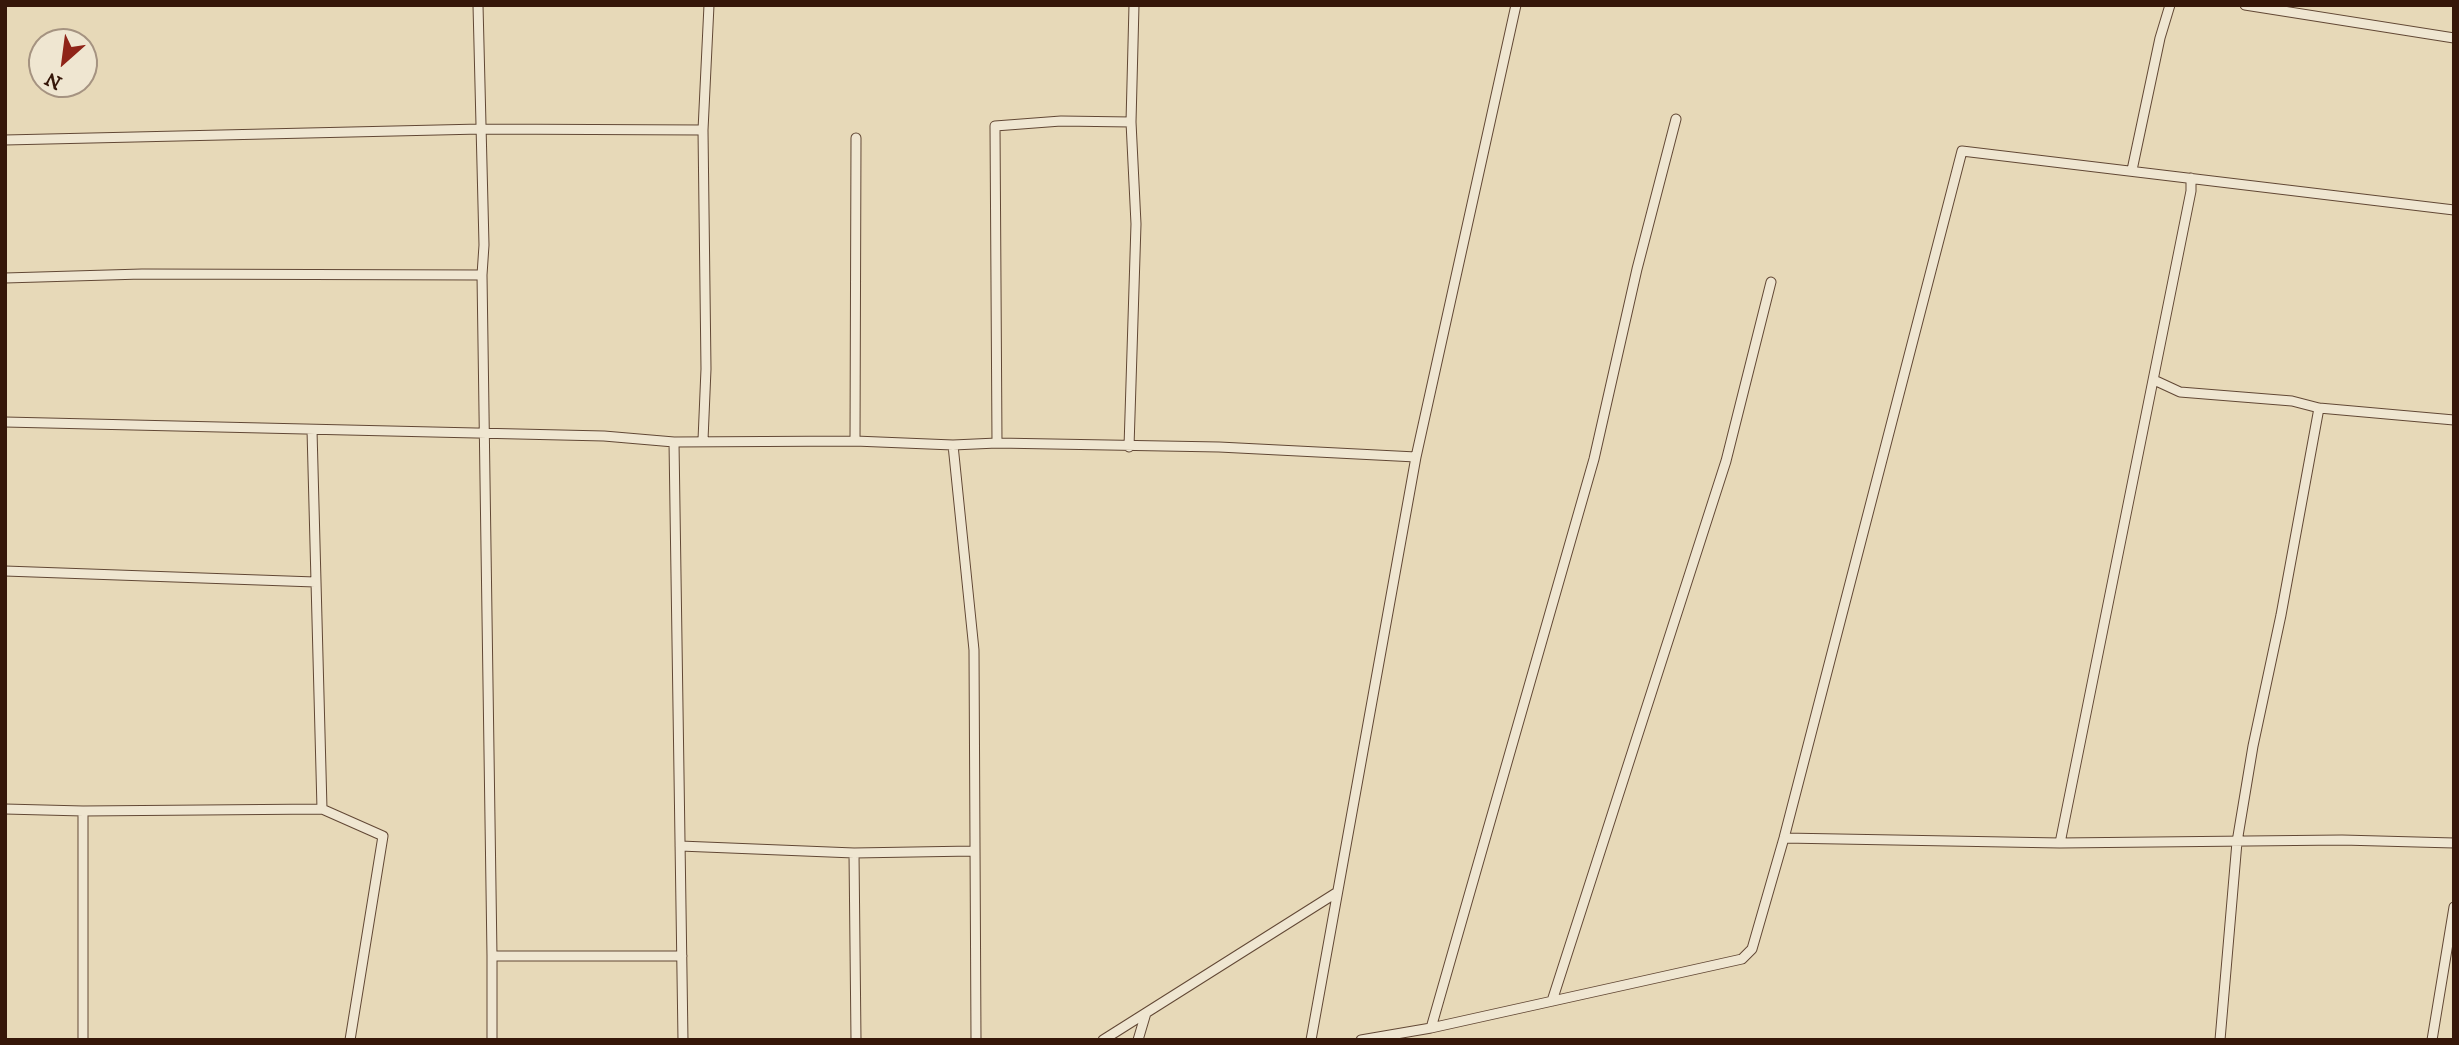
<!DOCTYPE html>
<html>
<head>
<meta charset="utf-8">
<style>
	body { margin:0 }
	#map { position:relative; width:2459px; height:1045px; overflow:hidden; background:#e7d9b8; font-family:"IM FELL DW Pica",serif }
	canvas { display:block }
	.frame { position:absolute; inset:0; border:7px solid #361709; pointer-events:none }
	.north { position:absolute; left:28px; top:28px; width:70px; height:70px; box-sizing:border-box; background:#efe6d1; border:2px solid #a59381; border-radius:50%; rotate:208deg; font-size:19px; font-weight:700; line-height:28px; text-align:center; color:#361709 }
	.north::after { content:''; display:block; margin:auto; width:24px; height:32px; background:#8f2418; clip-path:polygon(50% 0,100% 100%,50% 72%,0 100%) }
</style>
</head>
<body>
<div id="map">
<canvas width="2459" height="1045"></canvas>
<div class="frame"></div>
<div class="north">N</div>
</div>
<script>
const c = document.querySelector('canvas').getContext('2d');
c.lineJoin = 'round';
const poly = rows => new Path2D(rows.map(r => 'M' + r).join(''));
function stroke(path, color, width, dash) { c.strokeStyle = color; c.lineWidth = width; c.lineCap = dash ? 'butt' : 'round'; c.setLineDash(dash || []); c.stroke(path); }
const street = poly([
	[478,5,484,245,482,275,492,956,682,956],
	[2245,5,2454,38],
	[5,140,481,129,703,130],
	[2132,170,2160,38,2170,5],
	[5,278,142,274,482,275],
	[2154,380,2180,392,2292,401,2319,408,2454,420],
	[5,422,604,436,674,442,855,441,953,445,997,443,1219,447,1416,457],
	[312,430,322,809],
	[703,440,706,369,703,130,709,5],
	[855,441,856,138],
	[674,442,683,1040],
	[997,443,995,126,1061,121,1131,122],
	[953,445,974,650,976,1040],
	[1129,447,1136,224,1131,122,1134,5],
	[5,571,315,582],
	[5,809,83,811,322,809,383,836,350,1040],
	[83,811,83,1040],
	[1784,838,2060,843,2342,840,2454,843],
	[2060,843,2191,191,2191,178],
	[680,846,854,853,973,851],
	[854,853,856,1040],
	[1552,1001,1726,461,1771,282],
	[1431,1028,1594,459,1637,269,1676,119],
	[492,1040,492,956],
	[1103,1040,1336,893],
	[1138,1040,1146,1013],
	[1311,1040,1416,457,1516,5],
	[1361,1040,1431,1028,1742,959,1752,949,1784,838,1962,151,2454,210],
	[2220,1040,2237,842,2253,746,2281,615,2319,408],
	[2432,1040,2454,907]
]);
stroke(street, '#624835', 11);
stroke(street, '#efe6d1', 9);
</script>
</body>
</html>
